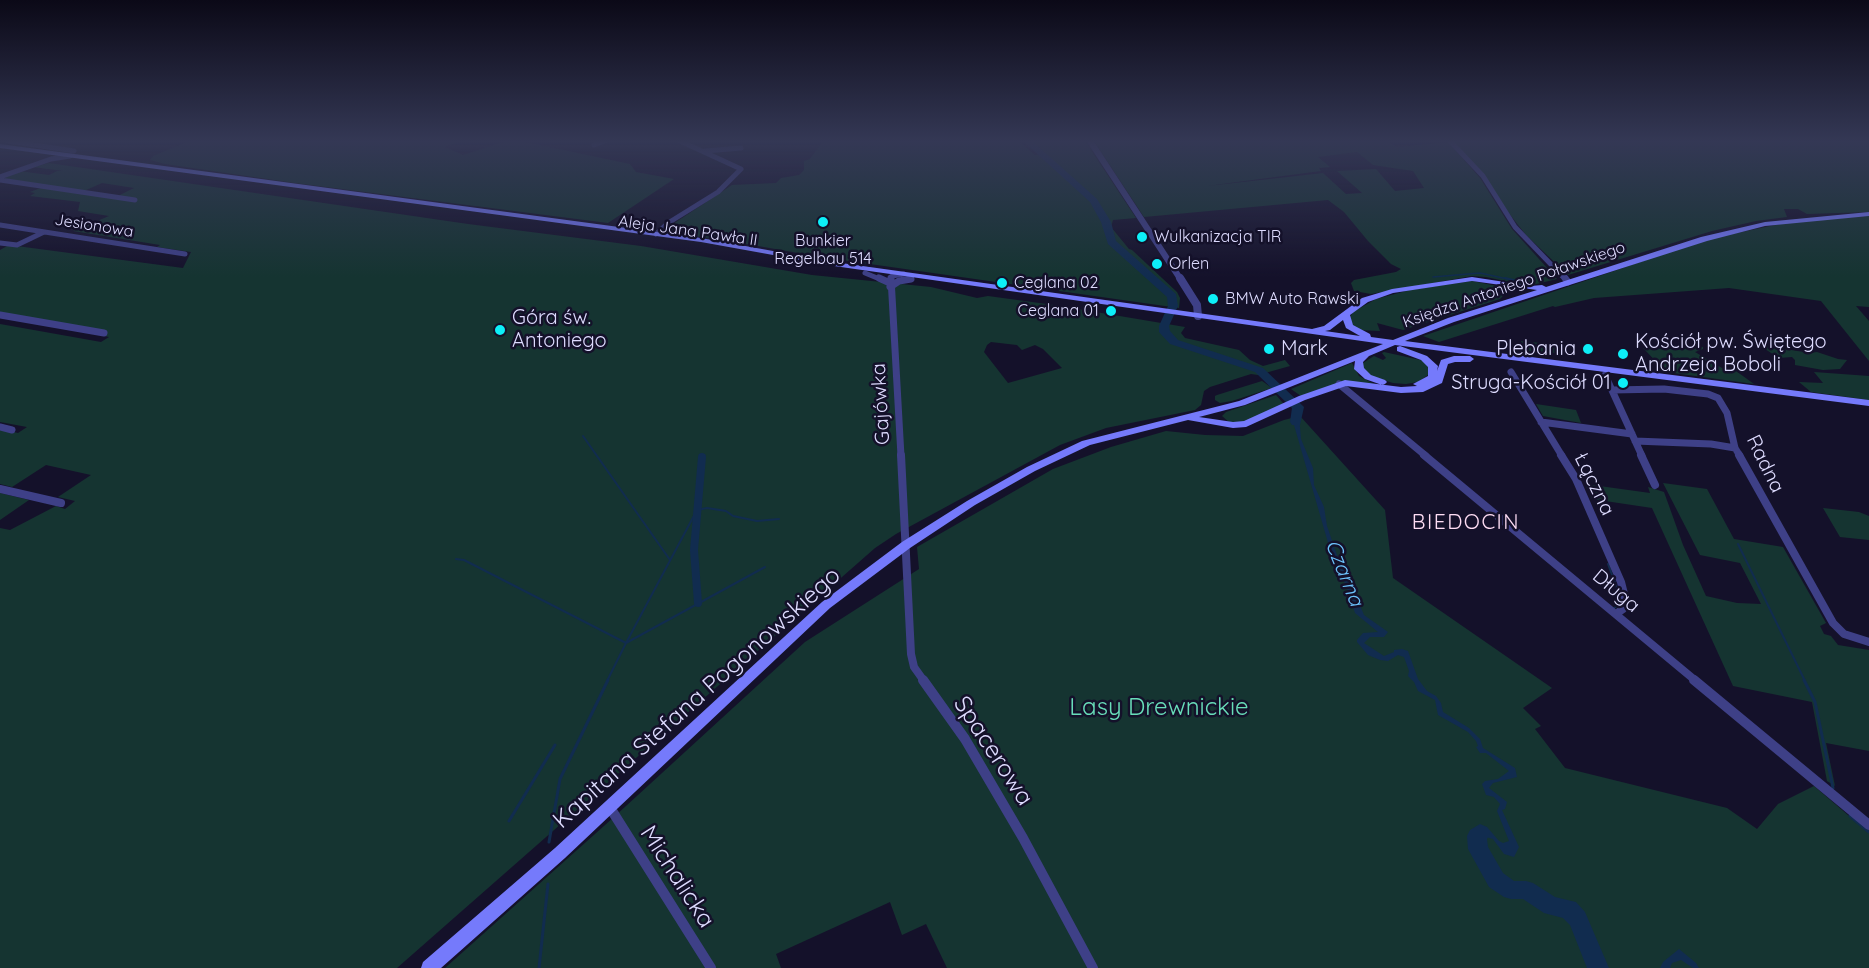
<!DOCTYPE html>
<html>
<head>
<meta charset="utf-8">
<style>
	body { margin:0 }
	canvas { display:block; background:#14112a }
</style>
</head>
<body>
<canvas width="1869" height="968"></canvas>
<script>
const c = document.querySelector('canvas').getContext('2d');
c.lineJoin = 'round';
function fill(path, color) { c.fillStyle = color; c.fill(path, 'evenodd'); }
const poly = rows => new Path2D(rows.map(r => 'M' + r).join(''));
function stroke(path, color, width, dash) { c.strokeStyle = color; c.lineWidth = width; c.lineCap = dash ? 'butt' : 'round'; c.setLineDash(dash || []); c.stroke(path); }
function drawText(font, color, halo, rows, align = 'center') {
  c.font = font + ' Quicksand,sans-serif'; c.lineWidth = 5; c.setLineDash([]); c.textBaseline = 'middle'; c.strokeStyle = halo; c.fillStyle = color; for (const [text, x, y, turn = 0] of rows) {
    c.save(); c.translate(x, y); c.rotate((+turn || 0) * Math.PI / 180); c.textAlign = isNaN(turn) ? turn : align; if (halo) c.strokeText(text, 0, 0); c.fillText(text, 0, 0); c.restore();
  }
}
fill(poly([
	[189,141,461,141,445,147,463,155,506,141,521,141,630,164,636,172,674,179,608,223,295,183,165,164,150,160,153,156],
	[823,141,1019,141,1035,155,1046,154,1032,141,1085,141,1136,218,1113,220,1111,227,1129,249,1132,250,1177,292,1180,298,1179,308,1059,291,1057,286,1049,284,1041,283,1038,288,821,257,718,239,666,233,664,230,732,185,776,183,781,178,799,175,804,170,804,161,810,159],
	[1094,141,1388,141,1397,147,1448,142,1480,178,1512,229,1557,279,1528,286,1486,277,1472,276,1371,294,1354,291,1351,283,1354,280,1396,272,1401,269,1391,264,1368,241,1344,212,1328,200,1144,217],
	[1357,152,1373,165,1413,171,1424,188,1395,191,1376,169,1337,171,1362,193,1346,194,1323,173,1207,186,1321,171,1319,168,1330,167,1318,157],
	[1869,141,1869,212,1807,214,1798,209,1784,209,1787,217,1756,221,1712,231,1568,275,1526,235,1453,142],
	[49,163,468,224,641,246,812,275,931,287,977,298,988,296,1054,305,1185,327,1181,333,1185,338,1239,350,1250,360,1263,366,1285,360,1290,366,1258,375,1251,374,1210,387,1204,391,1201,405,1195,410,1106,428,1060,445,896,534,875,548,397,968,0,968,0,528,10,530,56,506,65,509,75,501,58,497,91,475,46,465,12,487,0,484,0,429,18,433,27,427,0,422,0,324,101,342,109,337,0,314,0,250,9,245,183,268,191,252,157,247,160,245,73,231,109,216,78,211,80,202,30,196,35,193,30,192,43,187,118,196,134,188,102,183,84,191,0,178,19,171,49,175,57,171,63,171,33,167],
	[991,342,1017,345,1022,350,1035,345,1043,349,1062,368,1008,383,984,352,987,345],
	[1869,216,1869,307,1856,306,1869,321,1869,361,1821,301,1729,288,1594,298,1555,307,1553,306,1439,342,1423,336,1708,239,1790,222],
	[1472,281,1497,286,1504,295,1500,299,1403,330,1377,323,1380,331,1358,330,1352,325,1350,317,1353,312,1376,299,1410,290],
	[1521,341,1561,345,1567,354,1526,351],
	[1685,344,1703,347,1703,349,1695,352,1727,371,1736,371,1754,384,1666,372,1643,348,1673,349,1675,346],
	[1766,346,1810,353,1817,352,1838,359,1847,360,1840,369,1823,370,1795,365,1795,360,1792,357,1779,358,1765,349],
	[1384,352,1425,361,1429,367,1428,375,1418,382,1406,384,1393,383,1370,376,1363,369,1363,363,1374,356,1383,360,1386,358,1382,353],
	[1352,363,1359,376,1376,385,1344,382,1301,396,1291,389],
	[1814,372,1869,376,1869,400,1811,392,1799,382,1823,383],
	[1262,381,1272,388,1232,401,1220,403,1215,400,1215,396,1217,395],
	[1276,395,1283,403,1282,405,1244,422,1229,422,1222,416,1226,412],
	[1536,404,1576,410,1581,423,1543,416],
	[1300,416,1385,510,1393,578,1552,688,1523,708,1541,726,1535,729,1565,768,1727,808,1757,829,1778,804,1814,786,1869,833,1869,968,947,968,926,924,902,935,890,902,776,954,781,968,445,968,614,817,805,642,919,569,917,547,1053,469,1111,447,1166,431,1205,435,1243,436,1284,420],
	[1663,483,1707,489,1734,539,1783,547,1826,623,1820,626,1824,634,1831,636,1838,645,1869,650,1869,751,1826,743,1835,786,1827,781,1812,702,1733,686,1652,508,1592,499,1585,484,1650,493,1648,487,1664,492,1683,545,1706,596,1737,603,1761,604,1740,563,1700,555],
	[0,493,29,500,0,520],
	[1823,508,1859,512,1869,516,1869,540,1840,537]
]), '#153431');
fill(poly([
	[1298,404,1301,439,1313,468,1314,485,1324,507,1327,526,1337,555,1345,569,1364,615,1388,632,1384,637,1370,637,1364,643,1384,656,1394,652,1394,650,1402,649,1408,651,1418,679,1427,691,1436,696,1441,703,1443,712,1469,728,1480,739,1483,748,1515,768,1517,777,1493,783,1489,788,1507,802,1505,809,1502,810,1519,847,1514,857,1504,854,1493,839,1486,837,1482,846,1484,851,1473,847,1474,830,1479,826,1487,827,1499,841,1503,843,1509,841,1497,811,1500,804,1494,797,1486,795,1482,784,1485,781,1498,779,1509,771,1486,753,1480,753,1476,747,1478,746,1476,741,1468,732,1438,715,1435,700,1418,691,1414,682,1408,676,1409,671,1404,657,1398,655,1388,661,1380,660,1368,655,1357,642,1357,640,1363,633,1378,632,1355,613,1346,586,1331,553,1294,425,1295,406],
	[1679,949,1696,963,1699,968,1693,968,1681,960,1672,963,1670,968,1660,968,1663,962]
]), '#112c4f');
stroke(poly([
	[1433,277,1480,273,1512,280]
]), '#112c4f', 1.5);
stroke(poly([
	[1505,278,1526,283],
	[583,436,670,560],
	[1738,544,1805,681],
	[456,559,464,560,626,643,697,510,707,508,726,511,733,516,757,521,779,519],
	[1608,564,1621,599,1619,605,1614,608],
	[607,681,626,643,765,567]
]), '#112c4f', 2);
stroke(poly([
	[1804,680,1815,702,1833,788],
	[1850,816,1869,832],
	[509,821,555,745],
	[549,842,560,779,608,680],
	[539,968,548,884]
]), '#112c4f', 3);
stroke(poly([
	[698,603,694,550,702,457]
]), '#112c4f', 8);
fill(poly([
	[1023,141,1032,141,1097,199,1111,222,1116,241,1176,294,1178,306,1169,326,1170,331,1178,340,1263,368,1304,407,1300,425,1292,425,1290,422,1292,408,1255,372,1170,344,1159,332,1159,326,1168,306,1167,297,1108,244,1101,222,1090,202,1023,141],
	[1480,824,1487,827,1490,833,1487,839,1488,847,1503,873,1514,881,1526,881,1533,883,1555,897,1576,902,1585,912,1609,968,1587,968,1570,925,1563,918,1544,913,1523,899,1511,899,1504,897,1489,887,1468,849,1467,836,1470,830,1480,824]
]), '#112c4f');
stroke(poly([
	[8,141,74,151],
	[1450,141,1483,176,1515,227,1566,280],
	[594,145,605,141],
	[705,151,741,148],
	[0,177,51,159,70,156],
	[0,180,135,200],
	[0,225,185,254],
	[656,234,668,223,718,192,741,169,680,141],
	[0,243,17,245,44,232],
	[865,273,882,280],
	[890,280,892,276,904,274],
	[905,280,911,279]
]), '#3e4087', 5);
stroke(poly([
	[879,278,890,283],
	[891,278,901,456],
	[1565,278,1568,282],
	[890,287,899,281,911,279],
	[0,315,104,333],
	[1511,372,1562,456],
	[1605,375,1642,456],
	[1339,384,1426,456],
	[1612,390,1664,389,1708,394,1718,398,1727,413,1735,448,1740,456],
	[1541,422,1632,434],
	[0,427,12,430],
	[1635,441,1711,444,1735,448]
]), '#3e4087', 7);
stroke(poly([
	[901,455,911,654,914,667,924,681],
	[1424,455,1696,681],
	[1561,455,1576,479,1621,582,1626,602,1623,609,1616,614],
	[1641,455,1655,485],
	[1739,455,1833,623,1844,634,1869,642],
	[0,489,61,503]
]), '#3e4087', 8);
stroke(poly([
	[923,680,965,739,1023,838,1093,968],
	[1694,680,1869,825],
	[609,806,711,968]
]), '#3e4087', 10);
stroke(poly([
	[1090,141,1181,280]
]), '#3e4087', 6);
stroke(poly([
	[1180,278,1197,305,1198,316]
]), '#3e4087', 8);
fill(poly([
	[0,144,701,238,834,262,1312,329,1324,326,1362,298,1392,289,1472,277,1531,286,1542,285,1546,287,1701,237,1765,222,1869,212,1869,216,1765,226,1707,241,1454,322,1405,341,1869,400,1869,406,1395,345,1369,356,1363,362,1364,368,1371,375,1385,380,1387,382,1385,384,1382,385,1365,379,1354,369,1355,361,1245,405,1199,417,1233,422,1244,421,1299,396,1345,380,1401,387,1417,386,1413,384,1428,376,1428,367,1421,360,1397,351,1397,347,1400,346,1427,356,1438,366,1437,371,1441,360,1454,356,1470,356,1474,359,1470,362,1455,362,1448,364,1442,383,1423,392,1401,393,1346,386,1305,400,1246,427,1233,428,1188,420,1090,445,1035,471,975,505,910,548,830,608,565,858,441,968,421,968,423,962,555,848,822,602,902,542,967,501,1027,467,1082,441,1239,401,1383,344,834,266,701,242,0,148,0,144],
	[1472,281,1537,290,1448,318,1393,340,1371,337,1370,334,1353,325,1350,315,1368,302,1393,293,1472,281],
	[1343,320,1346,328,1360,336,1325,331,1330,330,1343,320]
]), '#757afb');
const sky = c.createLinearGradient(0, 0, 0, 277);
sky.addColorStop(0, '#0b0917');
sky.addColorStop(0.51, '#343855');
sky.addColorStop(1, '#34385500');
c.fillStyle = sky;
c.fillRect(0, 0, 1869, 277);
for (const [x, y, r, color] of [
	[823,222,6,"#0deff8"],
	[1142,237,6,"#0deff8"],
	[1157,264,6,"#0deff8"],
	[1002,283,6,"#0deff8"],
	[1213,299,6,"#0deff8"],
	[1111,311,6,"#0deff8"],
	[500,330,6,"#0deff8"],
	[1269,349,6,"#0deff8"],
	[1588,349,6,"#0deff8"],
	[1623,354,6,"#0deff8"],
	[1623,383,6,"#0deff8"]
]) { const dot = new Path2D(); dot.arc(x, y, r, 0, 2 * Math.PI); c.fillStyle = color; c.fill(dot); stroke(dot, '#14112a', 2); }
drawText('16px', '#dddbfe', '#14112a', [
	["Jesionowa",94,226,9],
	["Aleja Jana Pawła II",688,231,8],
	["Księdza Antoniego Poławskiego",1514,285,-19]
]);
drawText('16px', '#dddbfe', '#14112a', [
	["Wulkanizacja TIR",1154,237],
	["Bunkier",823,241,"center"],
	["Regelbau 514",823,259,"center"],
	["Orlen",1169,264],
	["Ceglana 02",1014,283],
	["BMW Auto Rawski",1225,299],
	["Ceglana 01",1099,311,"right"]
], 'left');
drawText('20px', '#dddbfe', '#14112a', [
	["Góra św.",512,318],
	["Antoniego",512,341],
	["Kościół pw. Świętego",1635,342],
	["Andrzeja Boboli",1635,365],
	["Mark",1281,349],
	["Plebania",1576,349,"right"],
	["Struga-Kościół 01",1611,383,"right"]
], 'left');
drawText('20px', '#dddbfe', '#14112a', [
	["Gajówka",881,404,-93],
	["Radna",1765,464,64],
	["Łączna",1594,484,64],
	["Długa",1616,591,40]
]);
c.letterSpacing = '1.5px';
drawText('21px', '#feddf4', '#14112a', [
	["BIEDOCIN",1466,523]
]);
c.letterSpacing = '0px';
drawText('italic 21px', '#6cc2fb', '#14112a', [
	["Czarna",1344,573,68]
]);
drawText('24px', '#dddbfe', '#14112a', [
	["Kapitana Stefana Pogonowskiego",697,698,-42],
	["Spacerowa",993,751,57],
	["Michalicka",677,877,57]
]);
drawText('24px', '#68ddb9', '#14112a', [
	["Lasy Drewnickie",1159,708]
]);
</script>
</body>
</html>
